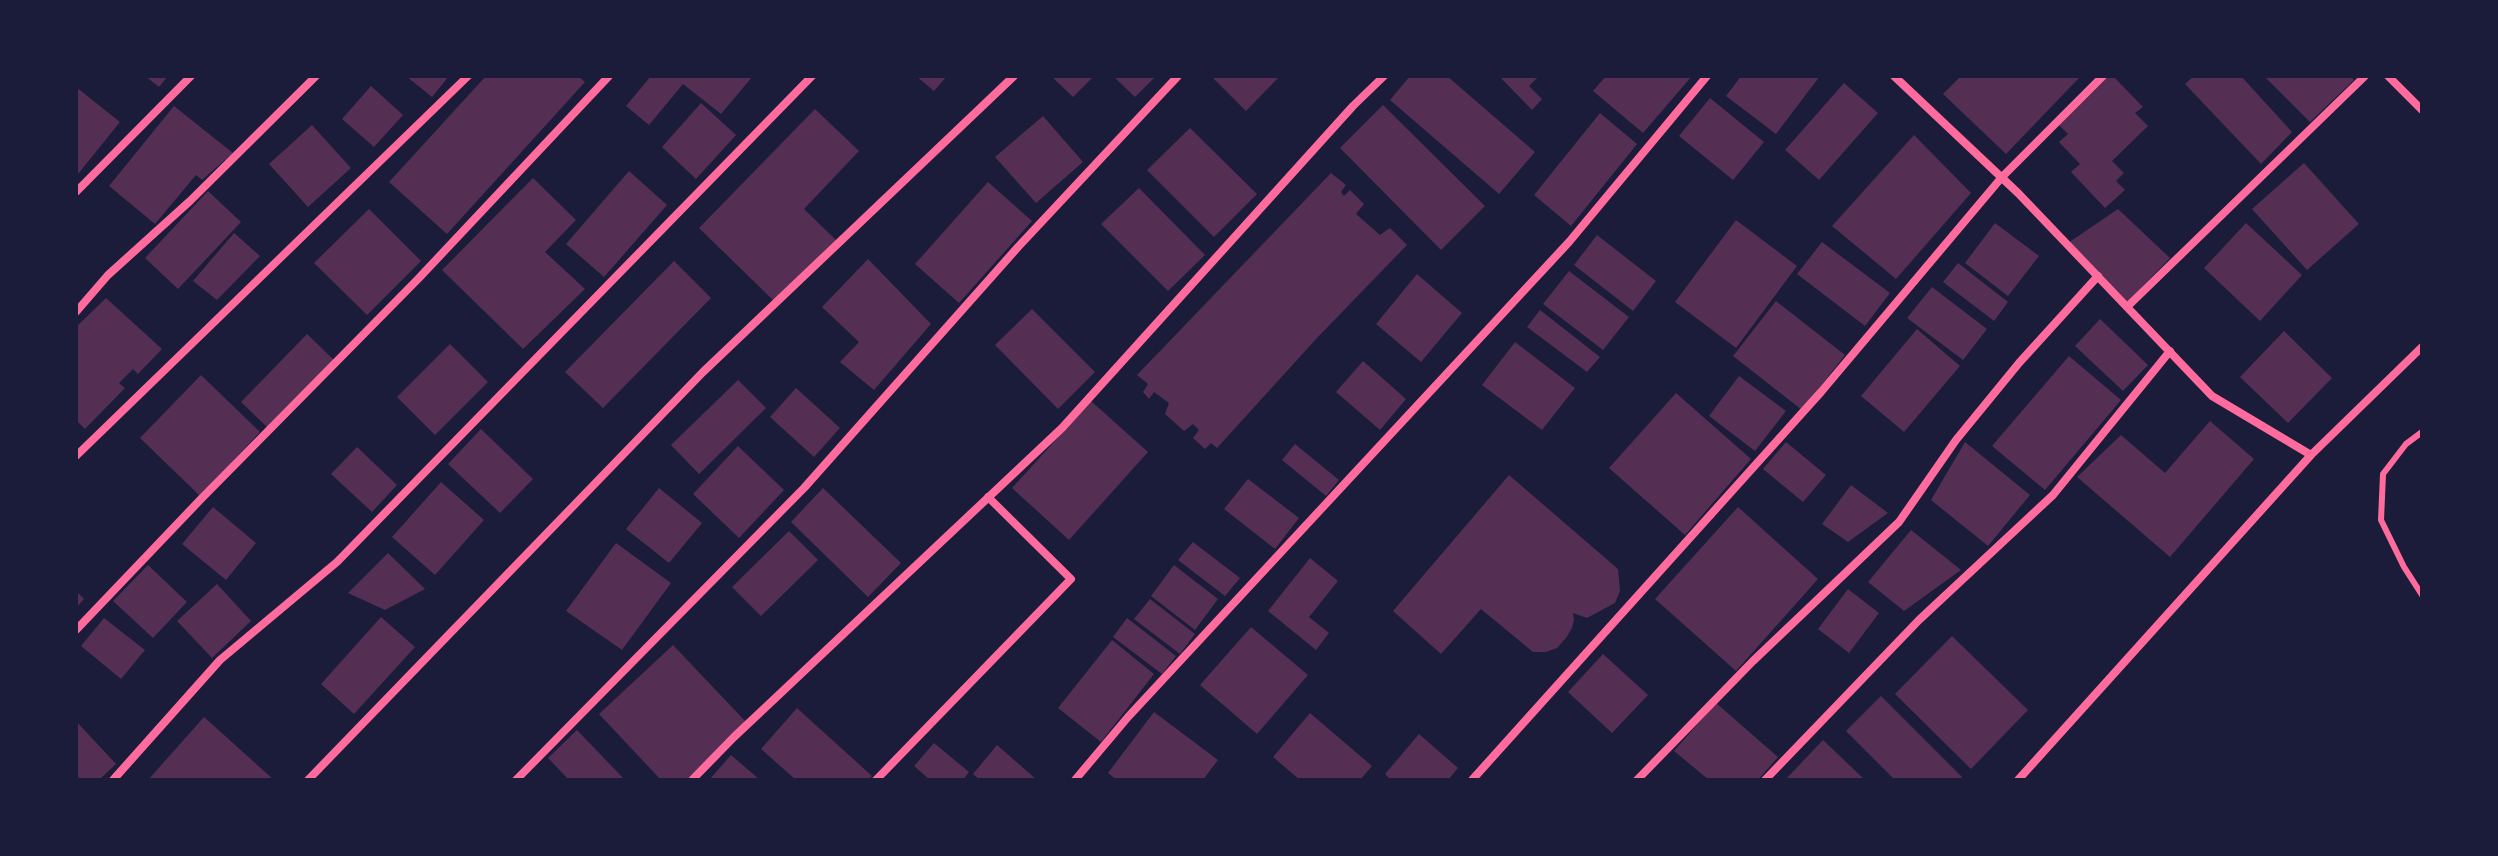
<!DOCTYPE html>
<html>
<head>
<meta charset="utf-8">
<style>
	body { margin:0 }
	#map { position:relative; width:2498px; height:856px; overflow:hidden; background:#1b1b3a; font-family:Ubuntu,sans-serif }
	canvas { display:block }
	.frame { position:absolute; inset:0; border:78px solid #1b1b3a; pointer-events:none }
</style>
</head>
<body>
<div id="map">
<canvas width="2498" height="856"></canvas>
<div class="frame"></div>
</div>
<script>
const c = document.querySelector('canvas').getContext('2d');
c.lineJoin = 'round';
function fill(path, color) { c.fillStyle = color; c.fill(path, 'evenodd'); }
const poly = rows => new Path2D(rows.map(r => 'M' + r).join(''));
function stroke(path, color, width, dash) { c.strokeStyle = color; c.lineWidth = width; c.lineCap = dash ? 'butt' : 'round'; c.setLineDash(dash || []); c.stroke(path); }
fill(poly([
	[145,76,168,76,159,87],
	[406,76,449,76,432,97],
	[486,76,578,76,585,82,447,234,389,182],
	[651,76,753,76,721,114,683,84,649,125,626,106],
	[916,76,947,76,934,91],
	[1051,76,1094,76,1073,97],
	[1113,76,1156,76,1135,97],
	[1211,76,1280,76,1246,111],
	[1410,76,1447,76,1535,152,1499,194,1390,100],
	[1499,76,1539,76,1529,86,1542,99,1532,110],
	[1606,76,1692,76,1643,133,1593,91],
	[1741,76,1820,76,1776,134,1726,96],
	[1961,76,2077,76,2079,78,2006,154,1943,94],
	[2107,76,2113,76,2143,107,2135,113,2148,126,2112,161,2124,173,2116,181,2125,190,2105,208,2071,172,2080,164,2059,142,2068,134,2057,123],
	[2194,76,2241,76,2292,132,2261,164,2185,84],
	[2264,76,2350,76,2354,80,2310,122],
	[1844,83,1878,113,1819,180,1785,150],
	[371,86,403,115,374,147,342,119],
	[76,87,120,122,78,174,76,172],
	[1710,98,1764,142,1733,180,1679,136],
	[701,103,736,135,696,179,662,147],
	[1383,105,1485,206,1441,250,1340,148],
	[174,106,233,153,202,180,196,175,155,224,109,186],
	[815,109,859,151,804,209,836,240,776,303,699,228],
	[1600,113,1637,144,1571,226,1534,195],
	[1043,116,1083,162,1036,203,995,157],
	[312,125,351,168,308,207,269,164],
	[1190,128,1257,194,1214,237,1147,170],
	[1914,135,1971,193,1896,279,1832,226],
	[2304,163,2359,224,2307,270,2252,209],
	[629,171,667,205,604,277,566,244],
	[1331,173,1346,185,1341,192,1344,196,1350,190,1364,204,1356,214,1380,235,1390,228,1407,245,1317,338,1217,448,1211,443,1205,449,1193,438,1199,430,1193,424,1184,431,1165,414,1169,403,1154,392,1149,399,1143,392,1148,384,1137,375],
	[533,178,576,220,545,252,585,289,523,349,442,270],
	[988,182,1032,221,959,303,915,264],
	[1139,188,1205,255,1168,291,1101,224],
	[208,191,241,222,178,289,145,258],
	[369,209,421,261,367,315,314,263],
	[2118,209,2170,258,2127,302,2068,243],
	[1736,220,1797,266,1736,348,1675,302],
	[1995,223,2039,256,2008,296,1965,263],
	[2246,223,2302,275,2260,321,2204,268],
	[234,233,260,256,217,300,193,281],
	[1597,235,1656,281,1633,311,1574,265],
	[1822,242,1890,293,1865,326,1797,274],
	[868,259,931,324,874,390,840,362,859,342,822,307],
	[674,261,711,298,603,408,565,372],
	[1958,263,2008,302,1994,321,1943,282],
	[1569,271,1629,317,1603,350,1543,304],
	[1417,274,1462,313,1421,362,1376,324],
	[1932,287,1987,329,1963,360,1907,318],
	[106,298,162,349,138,374,133,369,119,383,125,388,85,429,76,420,76,327],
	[1776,301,1845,355,1802,410,1733,356],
	[1032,309,1095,372,1058,409,995,345],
	[1540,310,1600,357,1587,372,1527,327],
	[2100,319,2148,365,2123,391,2075,346],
	[1917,329,1960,366,1904,432,1861,396],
	[2284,331,2332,378,2288,423,2240,377],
	[307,334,335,361,269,429,241,402],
	[1515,342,1575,388,1542,430,1482,385],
	[450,344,488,382,435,435,397,397],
	[2069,356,2121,400,2045,490,1992,446],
	[1363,361,1406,399,1380,430,1336,392],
	[201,375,260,432,200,496,140,438],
	[1739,376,1786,411,1755,451,1709,416],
	[738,380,766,408,699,474,671,445],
	[796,388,840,428,814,457,770,417],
	[1676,393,1751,459,1685,535,1609,468],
	[1091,401,1148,452,1069,540,1012,488],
	[2210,421,2254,459,2170,557,2077,477,2121,435,2165,473],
	[481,429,533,479,500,513,448,464],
	[1786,442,1826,475,1803,502,1763,469],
	[1965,442,2030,495,1988,546,1931,500],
	[1295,444,1339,480,1326,496,1282,460],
	[738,446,784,490,739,538,693,494],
	[357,447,397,485,372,512,331,474],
	[1509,475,1618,569,1620,591,1615,603,1587,618,1573,613,1574,620,1572,628,1566,638,1557,648,1546,652,1533,652,1481,609,1441,654,1393,611],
	[1248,479,1299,518,1275,549,1224,509],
	[441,482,484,520,435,575,392,537],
	[1851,485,1888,513,1848,542,1822,524],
	[659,488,702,523,669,563,626,529],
	[823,488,901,563,868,597,791,522],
	[213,507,256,543,226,580,182,544],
	[1738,507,1818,579,1736,671,1655,599],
	[1911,530,1961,570,1904,611,1868,582],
	[789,531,818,560,761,616,732,587],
	[1193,542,1240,578,1225,596,1178,560],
	[616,543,671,583,622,650,566,611],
	[388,553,425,589,385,610,348,593],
	[1310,558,1338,581,1309,617,1329,633,1316,650,1268,611],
	[148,565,187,602,153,638,113,601],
	[1174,565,1218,599,1195,630,1151,596],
	[217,584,251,621,212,658,177,621],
	[1848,589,1879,613,1849,653,1818,629],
	[76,591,84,599,76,608],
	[1150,599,1195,634,1180,654,1134,619],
	[381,617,415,647,354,714,321,684],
	[104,618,145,650,121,679,81,646],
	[1127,618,1176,656,1162,674,1113,637],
	[1251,627,1308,675,1257,734,1200,685],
	[1952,636,2028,710,1971,769,1895,694],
	[1112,640,1154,674,1101,742,1058,708],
	[673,645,747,723,686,780,661,780,599,714],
	[1603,654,1648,695,1612,733,1568,692],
	[1881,696,1962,777,1959,780,1895,780,1846,731],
	[1716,703,1778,757,1758,780,1709,780,1674,751],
	[797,708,872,776,868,780,796,780,761,749],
	[1154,712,1218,760,1203,780,1117,780,1108,773],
	[1310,713,1372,766,1360,780,1300,780,1273,757],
	[204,717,274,780,148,780],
	[76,721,116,764,99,780,81,780,76,774],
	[577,730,625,780,569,780,548,758],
	[1419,734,1458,768,1448,780,1391,780,1385,774],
	[1823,740,1865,780,1785,780],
	[934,743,969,772,963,780,930,780,914,766],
	[997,745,1037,780,980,780,973,774],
	[731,755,760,780,709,780]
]), '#542f53');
stroke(poly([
	[2422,432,2406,444,2383,474,2381,520,2404,567,2422,595]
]), '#ff6b9d', 6);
stroke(poly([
	[1894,76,2018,193,2212,396,2311,455],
	[2388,76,2422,110],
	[76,192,191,76],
	[2127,307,2365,76],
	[76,312,108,275,190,201,316,76],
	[76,456,468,76],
	[76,630,201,499,418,279,609,76],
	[113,780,220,660,337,562,812,76],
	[308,780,703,372,1014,76],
	[516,780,804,488,1018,247,1178,76],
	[692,780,734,737,1062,428,1353,106,1384,76],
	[876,780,1071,579,988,497],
	[1075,780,1128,717,1569,242,1707,76],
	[1472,780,1821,392,2002,177,2103,76],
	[1637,780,1753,661,1899,522,1956,440,2019,363,2098,276],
	[1765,780,1919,620,2053,495,2170,351],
	[2018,780,2311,455,2422,347]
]), '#ff6b9d', 8);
</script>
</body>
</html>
